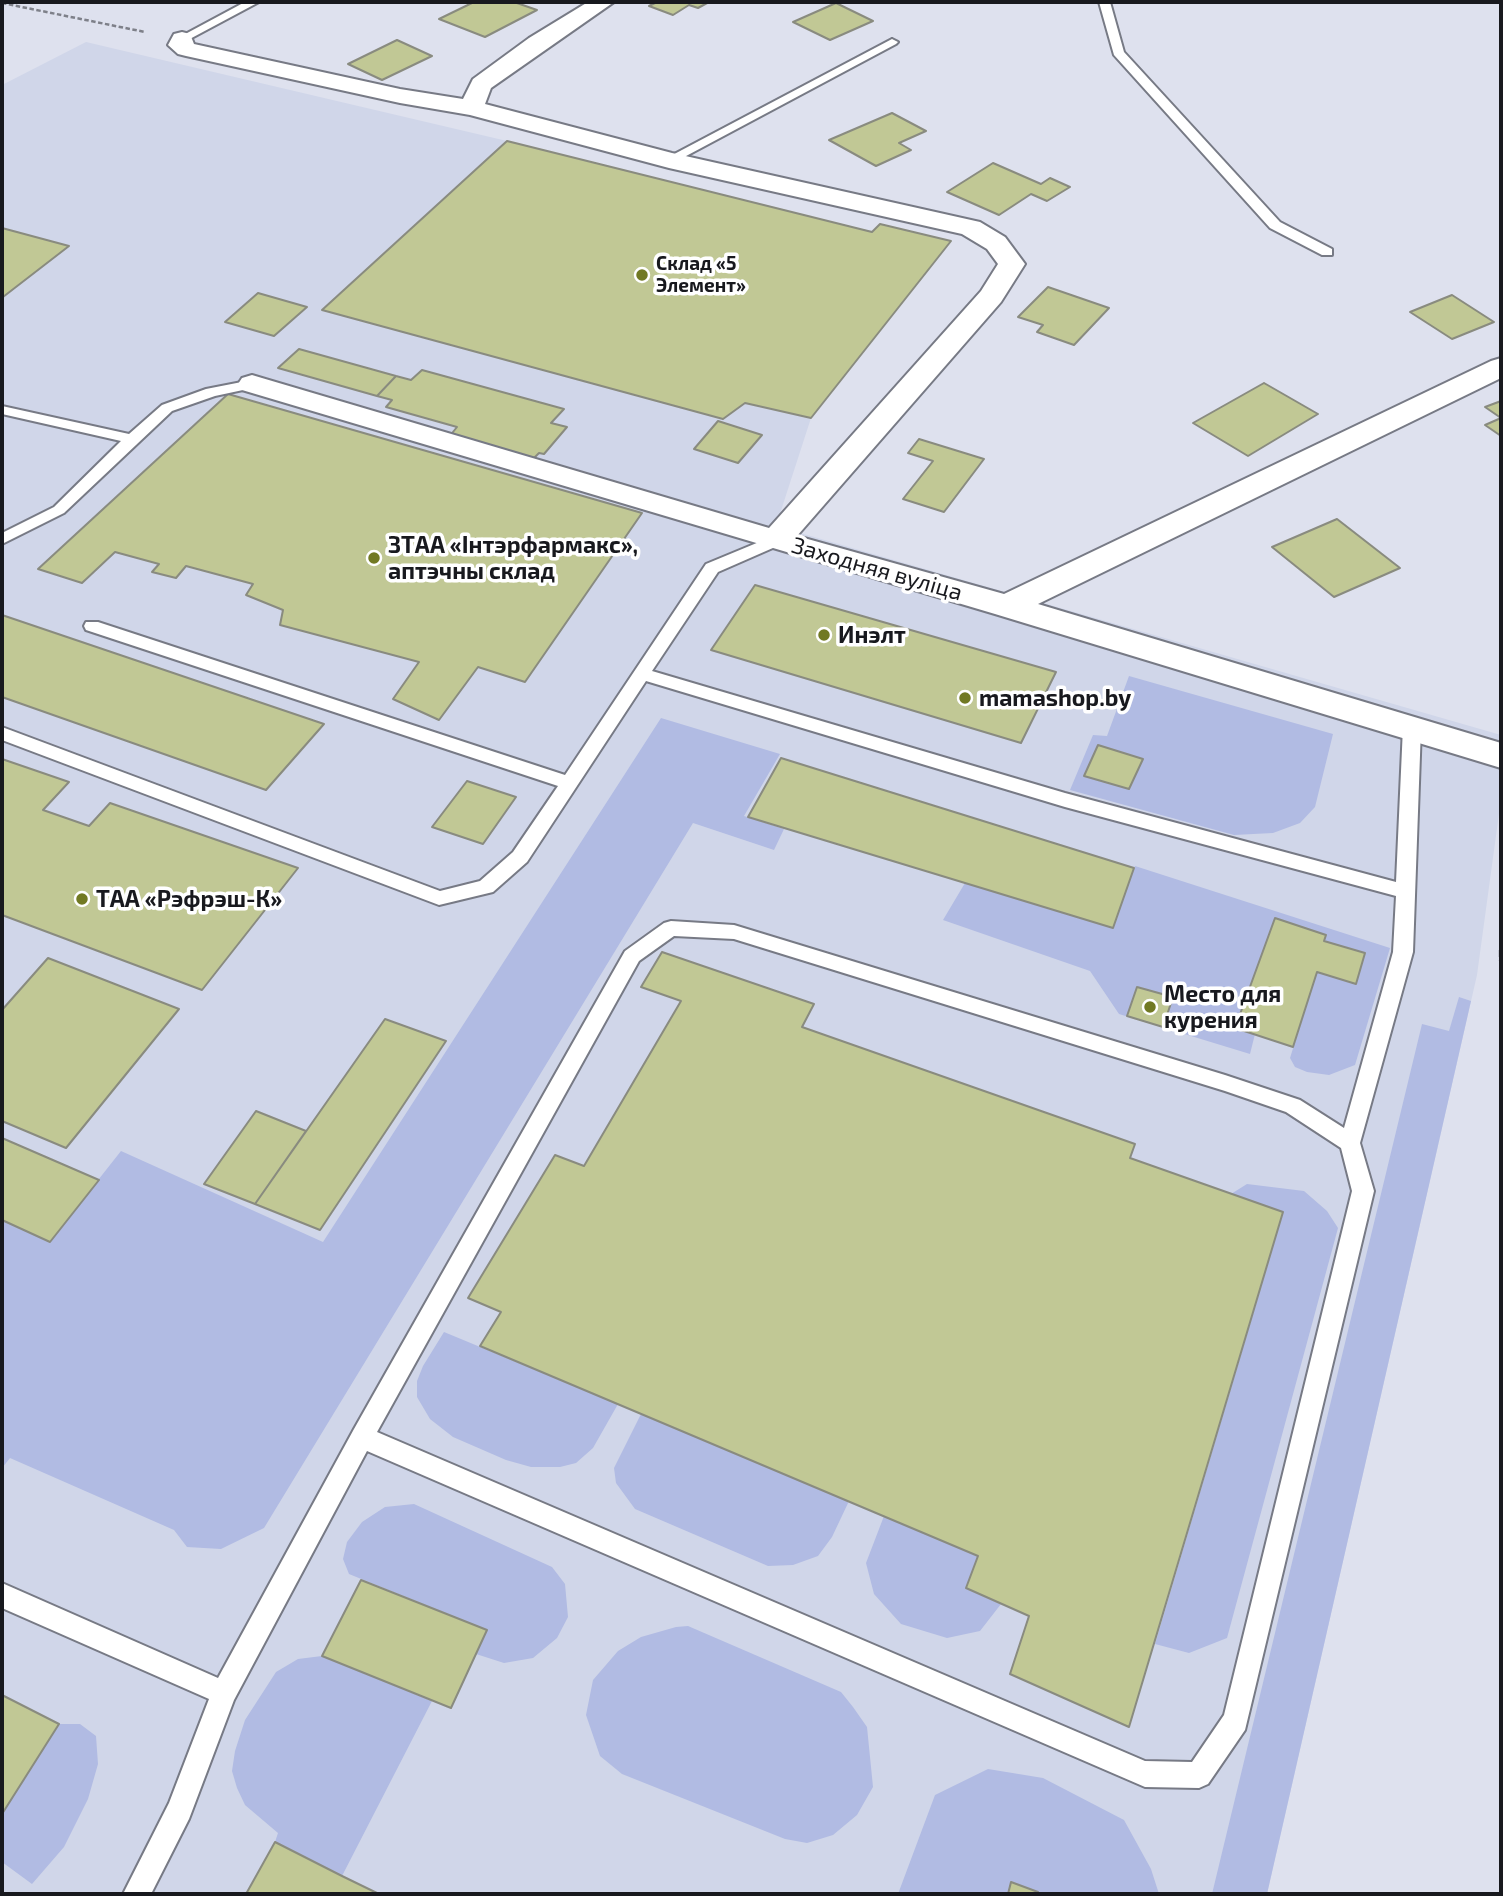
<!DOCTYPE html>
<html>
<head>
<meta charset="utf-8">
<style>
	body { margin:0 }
	#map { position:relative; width:1503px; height:1896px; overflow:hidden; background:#dee1ee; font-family:"Exo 2",sans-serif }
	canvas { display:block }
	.frame { position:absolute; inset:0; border:4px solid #18191e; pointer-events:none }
</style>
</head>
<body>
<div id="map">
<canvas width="1503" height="1896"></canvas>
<div class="frame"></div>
</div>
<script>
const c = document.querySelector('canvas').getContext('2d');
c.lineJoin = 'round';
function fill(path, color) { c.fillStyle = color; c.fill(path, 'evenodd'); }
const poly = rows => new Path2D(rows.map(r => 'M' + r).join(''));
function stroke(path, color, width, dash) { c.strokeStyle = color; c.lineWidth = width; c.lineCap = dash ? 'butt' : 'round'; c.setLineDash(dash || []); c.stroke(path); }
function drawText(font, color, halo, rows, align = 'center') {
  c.font = font + ' "Exo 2",sans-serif'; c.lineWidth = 7; c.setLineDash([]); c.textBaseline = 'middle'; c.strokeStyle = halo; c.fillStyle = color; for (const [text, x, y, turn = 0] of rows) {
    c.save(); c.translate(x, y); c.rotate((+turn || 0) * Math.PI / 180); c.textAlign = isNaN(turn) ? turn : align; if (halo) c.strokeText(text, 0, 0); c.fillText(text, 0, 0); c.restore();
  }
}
fill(poly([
	[86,42,507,141,872,232,880,224,951,241,811,418,776,526,1501,735,1501,799,1477,975,1267,1894,2,1894,2,85]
]), '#d0d6e9');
fill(poly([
	[1129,676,1333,734,1315,807,1300,823,1273,833,1234,835,1070,790,1093,735,1107,736],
	[661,718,780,754,744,816,784,829,774,850,693,823,264,1528,221,1549,187,1547,174,1530,10,1458,2,1468,2,1220,50,1241,121,1151,323,1242],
	[1135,866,1390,948,1355,1065,1329,1075,1307,1072,1295,1067,1290,1058,1317,972,1355,984,1365,954,1324,941,1326,935,1275,919,1235,1027,1255,1034,1250,1054,1119,1014,1090,971,943,920,965,883,1113,927],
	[1459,997,1471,1001,1267,1894,1212,1894,1422,1024,1449,1031],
	[1247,1184,1304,1191,1327,1211,1338,1228,1227,1638,1189,1653,1155,1644,1283,1213,1231,1194],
	[444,1332,618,1404,593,1448,576,1463,560,1467,531,1467,506,1460,453,1437,430,1419,417,1397,417,1381,423,1366],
	[641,1414,849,1501,832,1537,818,1556,793,1565,768,1566,635,1509,616,1483,614,1468],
	[414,1504,552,1567,565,1584,568,1617,557,1638,533,1658,504,1663,476,1654,487,1630,349,1574,343,1559,347,1542,362,1522,385,1507],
	[884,1516,978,1556,966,1588,1001,1604,980,1631,947,1638,901,1624,874,1594,866,1563],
	[688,1626,841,1692,853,1707,867,1727,873,1787,857,1815,833,1835,807,1843,785,1839,622,1774,600,1756,586,1715,593,1680,618,1651,641,1637,676,1627],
	[322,1656,432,1701,342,1876,275,1842,278,1833,245,1805,237,1788,232,1771,235,1751,245,1720,276,1672,298,1659],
	[59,1724,80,1724,96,1736,98,1764,88,1799,64,1847,32,1884,2,1862,2,1814],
	[988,1769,1043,1778,1124,1820,1151,1869,1159,1894,1039,1894,1011,1883,1008,1894,898,1894,935,1795]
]), '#b1bbe3');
const building = poly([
	[474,2,514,2,537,10,485,37,439,19,474,2],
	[657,2,709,2,698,8,689,5,673,15,649,6,657,2],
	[836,3,873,21,830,40,793,22,836,3],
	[397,40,432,56,382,80,348,64,397,40],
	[892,113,926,131,899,143,911,150,876,166,829,140,892,113],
	[507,141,872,232,880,224,951,241,811,418,745,403,723,419,322,310,507,141],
	[993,163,1041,184,1050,178,1070,187,1047,201,1031,194,999,215,947,192,993,163],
	[2,228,69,246,3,297,2,228],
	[1048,287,1109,308,1074,345,1037,332,1043,325,1018,317,1048,287],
	[258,293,307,307,274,336,225,322,258,293],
	[1452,295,1494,322,1452,339,1410,312,1452,295],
	[299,349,396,376,377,396,278,368,299,349],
	[422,370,564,409,551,423,567,427,544,454,539,453,532,460,449,437,457,427,386,407,392,400,377,396,396,376,411,380,422,370],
	[1264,383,1318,414,1248,456,1193,423,1264,383],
	[228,394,642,513,525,682,478,667,439,720,393,699,419,662,280,625,283,610,246,595,253,584,186,566,176,578,152,572,159,564,115,552,82,583,38,569,228,394],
	[1501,401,1501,436,1485,425,1501,418,1485,407,1501,401],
	[718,421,762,435,738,463,694,449,718,421],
	[919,439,984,459,944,512,903,499,933,461,908,453,919,439],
	[1337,519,1400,568,1334,597,1272,547,1337,519],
	[755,585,1056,672,1021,743,711,650,755,585],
	[2,615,324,724,266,790,2,697,2,615],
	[1098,745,1143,759,1129,789,1084,776,1098,745],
	[781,758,1134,868,1113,928,748,817,781,758],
	[2,759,69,782,43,810,89,826,110,803,298,868,202,990,2,915,2,759],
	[467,781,516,797,483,844,432,827,467,781],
	[1275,918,1326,935,1324,941,1365,953,1356,984,1317,972,1293,1047,1235,1028,1275,918],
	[662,952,814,1004,802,1027,1135,1144,1130,1158,1283,1212,1129,1727,1010,1674,1029,1616,966,1588,978,1556,480,1346,501,1312,468,1298,555,1155,584,1166,681,1001,641,987,662,952],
	[48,958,179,1009,66,1148,2,1121,2,1010,48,958],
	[1137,987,1173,997,1163,1027,1127,1016,1137,987],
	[385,1019,446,1041,320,1230,255,1204,385,1019],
	[256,1111,306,1131,255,1204,204,1184,256,1111],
	[2,1138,99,1180,50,1242,2,1220,2,1138],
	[361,1580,487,1630,451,1708,322,1656,361,1580],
	[2,1695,59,1724,2,1814,2,1695],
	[275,1842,342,1876,379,1894,246,1894,275,1842],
	[1011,1882,1038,1892,1039,1894,1008,1894,1011,1882]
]);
fill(building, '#c1c895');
stroke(building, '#898b7f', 2);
const lane = poly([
	[245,2,259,2,186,41,176,39,245,2],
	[1099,2,1110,2,1124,52,1280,222,1332,249,1332,255,1322,255,1270,228,1114,55,1099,2],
	[892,39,898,42,896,44,673,163,669,164,663,160,892,39],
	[252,380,257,381,259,384,257,387,215,396,172,411,64,513,2,544,2,533,54,507,121,441,2,414,2,406,129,434,162,405,206,389,252,380],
	[776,535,784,540,782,544,718,572,652,671,1065,793,1396,882,1403,727,1412,721,1421,727,1413,952,1360,1143,1374,1191,1245,1730,1208,1784,1199,1788,1145,1787,367,1451,234,1700,189,1819,151,1894,123,1894,169,1803,209,1699,2,1608,2,1583,218,1678,354,1429,625,951,664,923,671,921,734,925,1225,1075,1300,1100,1344,1128,1393,952,1396,896,1065,807,646,681,527,862,493,892,439,905,2,740,2,727,440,891,480,881,513,852,558,786,86,630,84,626,86,622,98,622,565,775,706,564,776,535],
	[674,936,734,939,1225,1091,1286,1112,1341,1148,1352,1191,1224,1715,1192,1762,1145,1761,377,1432,639,961,674,936]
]);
const street = poly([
	[588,2,614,2,491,88,485,104,672,153,980,222,1005,237,1025,264,1001,302,797,536,1004,594,1491,361,1501,358,1501,378,1038,604,1501,743,1501,768,995,614,242,390,238,384,242,378,252,375,262,378,769,528,981,291,998,264,987,249,962,234,669,168,470,115,400,103,186,56,178,54,168,45,174,34,182,32,190,34,194,44,400,89,463,99,473,79,529,38,588,2]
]);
stroke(lane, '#777a85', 4);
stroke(street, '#777a85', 4);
stroke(poly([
	[2,3,145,32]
]), '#7e8089', 2.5, [4.5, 2.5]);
stroke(poly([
	[1501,950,1501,961]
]), '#7e8089', 4.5, [7, 3.5]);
fill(lane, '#fff');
fill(street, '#fff');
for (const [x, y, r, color] of [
	[642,275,7,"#717923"],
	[374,558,7,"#717923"],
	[824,635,7,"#717923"],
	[965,698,7,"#717923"],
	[82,899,7,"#717923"],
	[1150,1007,7,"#717923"]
]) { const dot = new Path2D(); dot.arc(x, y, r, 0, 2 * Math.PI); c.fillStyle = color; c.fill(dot); stroke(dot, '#fff', 2.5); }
drawText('bold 19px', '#18191e', '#fff', [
	["Склад «5",656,264],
	["Элемент»",656,286]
], 'left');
drawText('bold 23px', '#18191e', '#fff', [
	["ЗТАА «Інтэрфармакс»,",388,545],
	["аптэчны склад",388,571],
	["Инэлт",838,635],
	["mamashop.by",979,698],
	["ТАА «Рэфрэш-К»",96,899],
	["Место для",1164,994],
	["курения",1164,1020]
], 'left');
drawText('23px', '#18191e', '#fff', [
	["Заходняя вуліца",877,569,16]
]);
</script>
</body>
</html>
